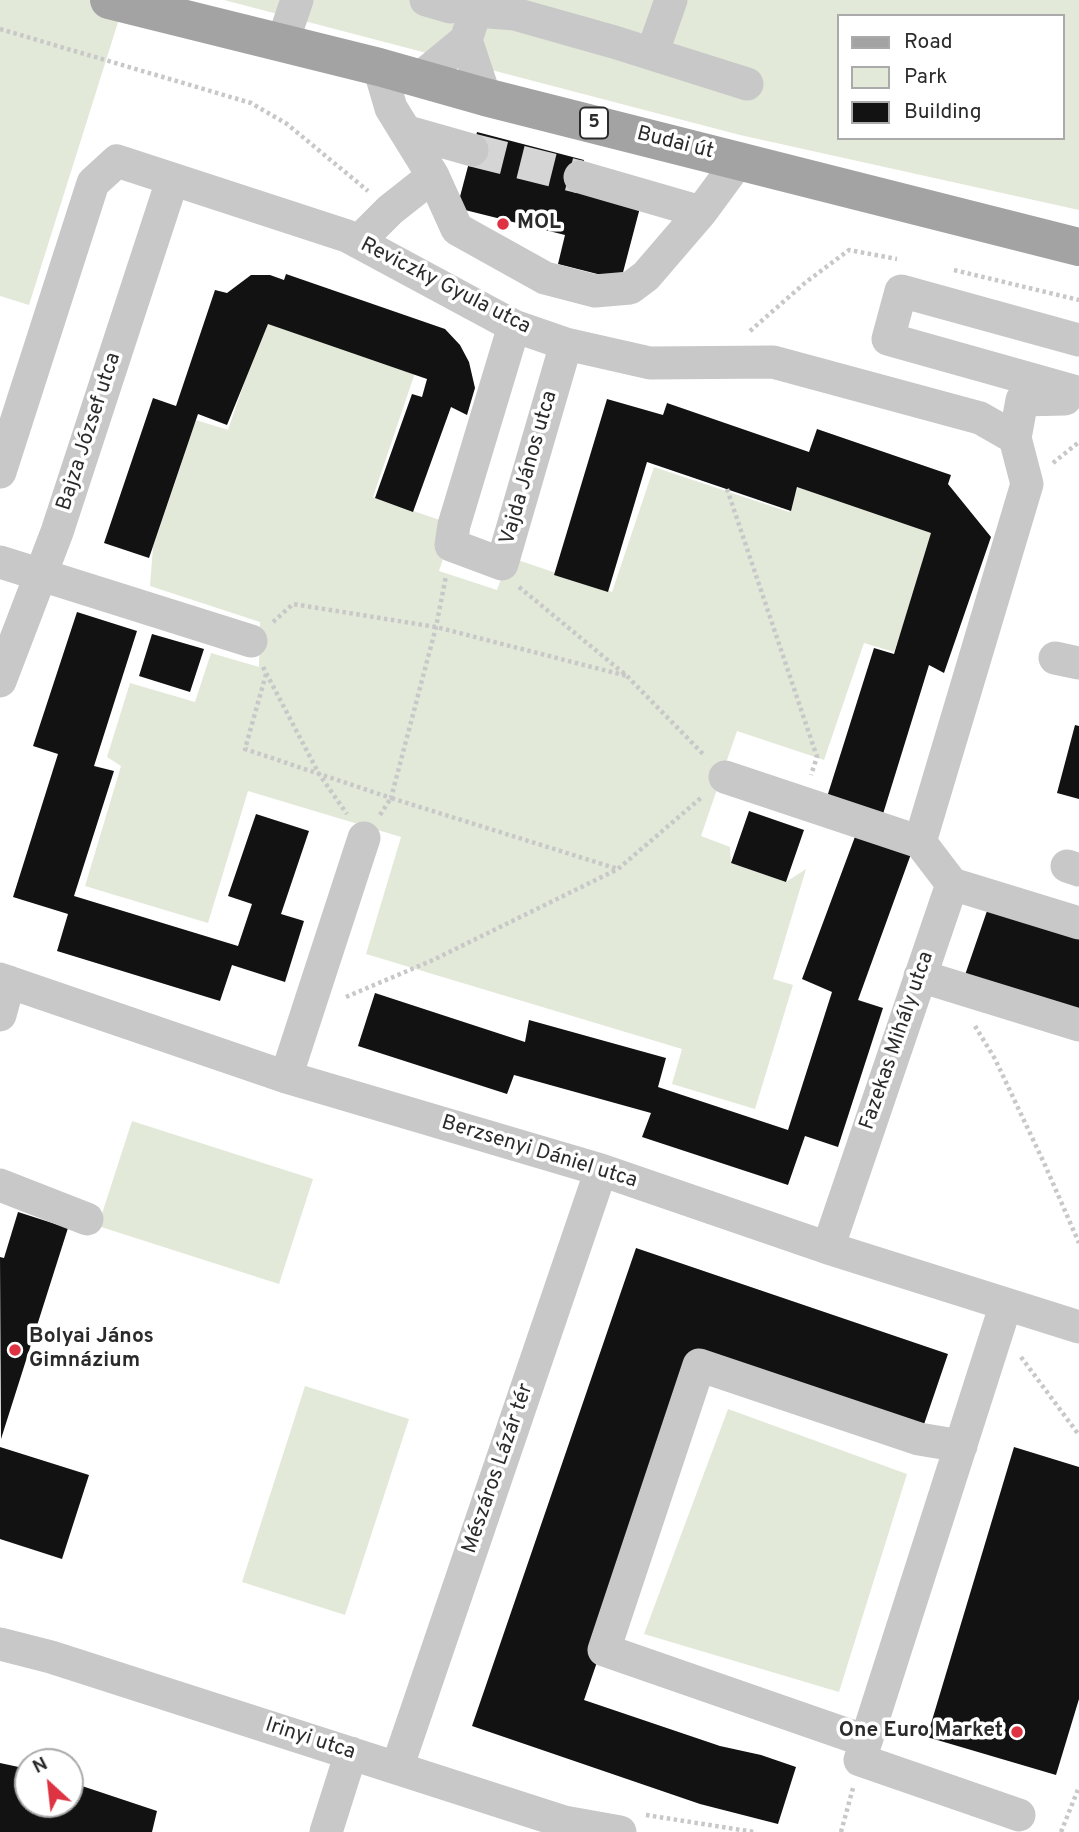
<!DOCTYPE html>
<html>
<head>
<meta charset="utf-8">
<style>
	body { margin:0 }
	#map { position:relative; width:1079px; height:1832px; overflow:hidden; background:#fff; font-family:Overpass,sans-serif }
	canvas { display:block }
	.legend { position:absolute; left:837px; top:14px; width:228px; height:126px; box-sizing:border-box; background:#fff; border:2px solid #aaa; margin:0; padding:9px 12px; list-style:none; font-size:21px; color:#2b2b2b }
	.legend li { display:flex; align-items:center; gap:14px; height:35px }
	.legend b { width:35px; border:2px solid #aaa }
	.north { position:absolute; left:14px; top:1748px; width:70px; height:70px; box-sizing:border-box; background:#fff; border:2px solid #aaa; border-radius:50%; rotate:333deg; font-size:19px; font-weight:700; line-height:28px; text-align:center; color:#2b2b2b }
	.north::after { content:''; display:block; margin:auto; width:24px; height:32px; background:#dd3342; clip-path:polygon(50% 0,100% 100%,50% 72%,0 100%) }
</style>
</head>
<body>
<div id="map">
<canvas width="1079" height="1832"></canvas>
<ul class="legend">
<li><b style="height:9px;background:#a3a3a3"></b>Road</li>
<li><b style="height:19px;background:#e2e9d9"></b>Park</li>
<li><b style="height:19px;background:#121212"></b>Building</li>
</ul>
<div class="north">N</div>
</div>
<script>
const c = document.querySelector('canvas').getContext('2d');
c.lineJoin = 'round';
function fill(path, color) { c.fillStyle = color; c.fill(path, 'evenodd'); }
const poly = rows => new Path2D(rows.map(r => 'M' + r).join(''));
function stroke(path, color, width, dash) { c.strokeStyle = color; c.lineWidth = width; c.lineCap = dash ? 'butt' : 'round'; c.setLineDash(dash || []); c.stroke(path); }
function drawText(font, color, halo, rows, align = 'center') {
  c.font = font + ' Overpass,sans-serif'; c.lineWidth = 7; c.setLineDash([]); c.textBaseline = 'middle'; c.strokeStyle = halo; c.fillStyle = color; for (const [text, x, y, turn = 0] of rows) {
    c.save(); c.translate(x, y); c.rotate((+turn || 0) * Math.PI / 180); c.textAlign = isNaN(turn) ? turn : align; if (halo) c.strokeText(text, 0, 0); c.fillText(text, 0, 0); c.restore();
  }
}
fill(poly([
	[0,0,125,0,29,305,0,296],
	[224,0,1079,0,1079,210,740,135],
	[839,16,1063,16,1063,138,839,138],
	[266,319,416,370,373,497,454,525,439,571,497,590,509,557,612,592,654,467,789,512,799,484,936,530,894,652,864,643,824,760,737,731,701,836,730,847,731,863,786,882,806,869,773,979,793,985,755,1109,672,1084,682,1049,366,954,401,837,248,791,208,923,85,886,121,766,107,757,130,683,195,702,211,653,259,667,260,622,150,586,153,547,196,420,228,430],
	[132,1121,313,1179,279,1284,98,1226],
	[305,1386,409,1419,345,1615,242,1582],
	[728,1409,907,1474,839,1692,644,1634]
]), '#e2e9d9');
fill(poly([
	[477,132,584,160,578,184,642,200,621,280,558,264,565,235,457,208],
	[286,274,445,329,460,345,469,362,475,388,467,415,451,407,413,512,375,498,412,394,422,397,427,379,268,324,227,425,198,414,149,558,104,543,153,398,176,406,215,290,227,293,251,275,270,275,284,280],
	[607,399,663,415,667,403,809,452,817,429,951,475,948,484,991,537,944,673,929,665,883,814,827,797,874,648,894,654,931,533,797,487,791,511,647,462,608,592,554,575],
	[77,612,137,631,94,766,114,771,74,896,238,946,252,904,228,896,256,814,309,831,281,914,304,921,285,982,232,965,220,1001,57,951,68,914,13,897,58,754,33,746],
	[152,634,204,649,190,692,139,676],
	[1075,725,1079,726,1079,799,1057,793],
	[749,811,804,830,786,882,731,863],
	[856,834,911,854,858,1000,883,1008,838,1147,805,1136,788,1185,642,1137,651,1113,514,1075,507,1094,358,1046,375,993,525,1042,529,1020,666,1058,658,1087,788,1130,832,992,802,979],
	[988,908,1079,938,1079,1013,965,975],
	[18,1212,68,1228,1,1439,0,1257,4,1258],
	[636,1248,948,1354,919,1439,699,1365,584,1700,720,1746,761,1755,796,1767,778,1824,700,1804,472,1726],
	[0,1447,89,1475,62,1559,0,1539],
	[1014,1447,1079,1467,1079,1699,1056,1775,927,1737],
	[0,1763,28,1769,28,1804,70,1804,70,1782,157,1811,152,1832,0,1832]
]), '#121212');
stroke(poly([
	[472,150,580,177]
]), '#d5d5d5', 33, [33, 17]);
stroke(poly([
	[0,29,251,103,287,124,368,191],
	[954,270,1079,300],
	[750,331,806,282,849,250,897,259],
	[1053,463,1079,442],
	[727,489,817,757,811,775],
	[519,587,627,676,704,755],
	[273,622,293,604,436,627,627,676],
	[263,667,319,774,347,814],
	[266,674,245,749,391,798,436,627,446,576],
	[380,815,391,798,618,869],
	[346,997,433,960,618,869,702,797],
	[975,1026,995,1059,1045,1165,1079,1243],
	[1021,1357,1079,1435],
	[646,1815,754,1832],
	[841,1832,853,1788],
	[1061,1832,1079,1787]
]), '#c8c8c8', 4.5, [3.5, 3.5]);
stroke(poly([
	[426,0,450,7],
	[476,11,515,14,614,42,747,84],
	[466,40,485,97],
	[282,44,297,0],
	[652,54,671,0],
	[379,67,391,108,433,176,457,229,545,278,595,291,630,288,646,276,701,212,740,159],
	[420,78,466,40,479,0],
	[405,131,472,150],
	[580,177,701,212],
	[358,242,390,210,433,176],
	[514,326,454,525,451,545,502,564,566,344],
	[1077,392,888,339,901,291,1079,340],
	[1015,438,1022,400,1065,399],
	[0,472,93,183,117,161,347,236,514,326,566,344,650,363,773,362,980,418,1015,438,1027,484,920,842,952,884,828,1248],
	[0,562,251,641],
	[1055,658,1079,663],
	[0,681,57,532,172,181],
	[725,777,920,842],
	[1067,866,1079,870],
	[952,884,1079,923],
	[920,976,1079,1025],
	[0,979,286,1077,601,1170,828,1248,1079,1327],
	[0,1015,9,982],
	[286,1077,364,838],
	[0,1185,87,1219],
	[1006,1304,860,1760,1019,1815],
	[0,1644,51,1657,564,1822,620,1832],
	[866,1741,604,1650,699,1365,919,1439,961,1446],
	[397,1768,601,1170],
	[326,1832,351,1753]
]), '#c8c8c8', 33);
stroke(poly([
	[109,0,379,67,485,97,1079,247]
]), '#a3a3a3', 38);
for (const [x, y, r, color] of [
	[503,224,7,"#dd3342"],
	[15,1350,7,"#dd3342"],
	[1017,1732,7,"#dd3342"]
]) { const dot = new Path2D(); dot.arc(x, y, r, 0, 2 * Math.PI); c.fillStyle = color; c.fill(dot); stroke(dot, '#fff', 2.5); }
for (const [x, y, w] of [
	[594,123,28]
]) { const box = new Path2D(); box.roundRect(x - w / 2, y - 15.5, w, 31, 5); c.fillStyle = '#fff'; c.fill(box); stroke(box, '#2b2b2b', 2); }
drawText('bold 19px', '#2b2b2b', null, [
	["5",594,123]
]);
drawText('21px', '#2b2b2b', '#fff', [
	["Budai út",675,144,14],
	["Reviczky Gyula utca",445,287,27],
	["Bajza József utca",90,432,-72],
	["Vajda János utca",530,468,-74],
	["Fazekas Mihály utca",898,1041,-71],
	["Berzsenyi Dániel utca",539,1153,17],
	["Mészáros Lázár tér",499,1469,-71],
	["Irinyi utca",310,1740,18]
]);
drawText('bold 21px', '#2b2b2b', '#fff', [
	["MOL",517,224],
	["Bolyai János",29,1338],
	["Gimnázium",29,1362],
	["One Euro Market",1003,1732,"right"]
], 'left');
</script>
</body>
</html>
